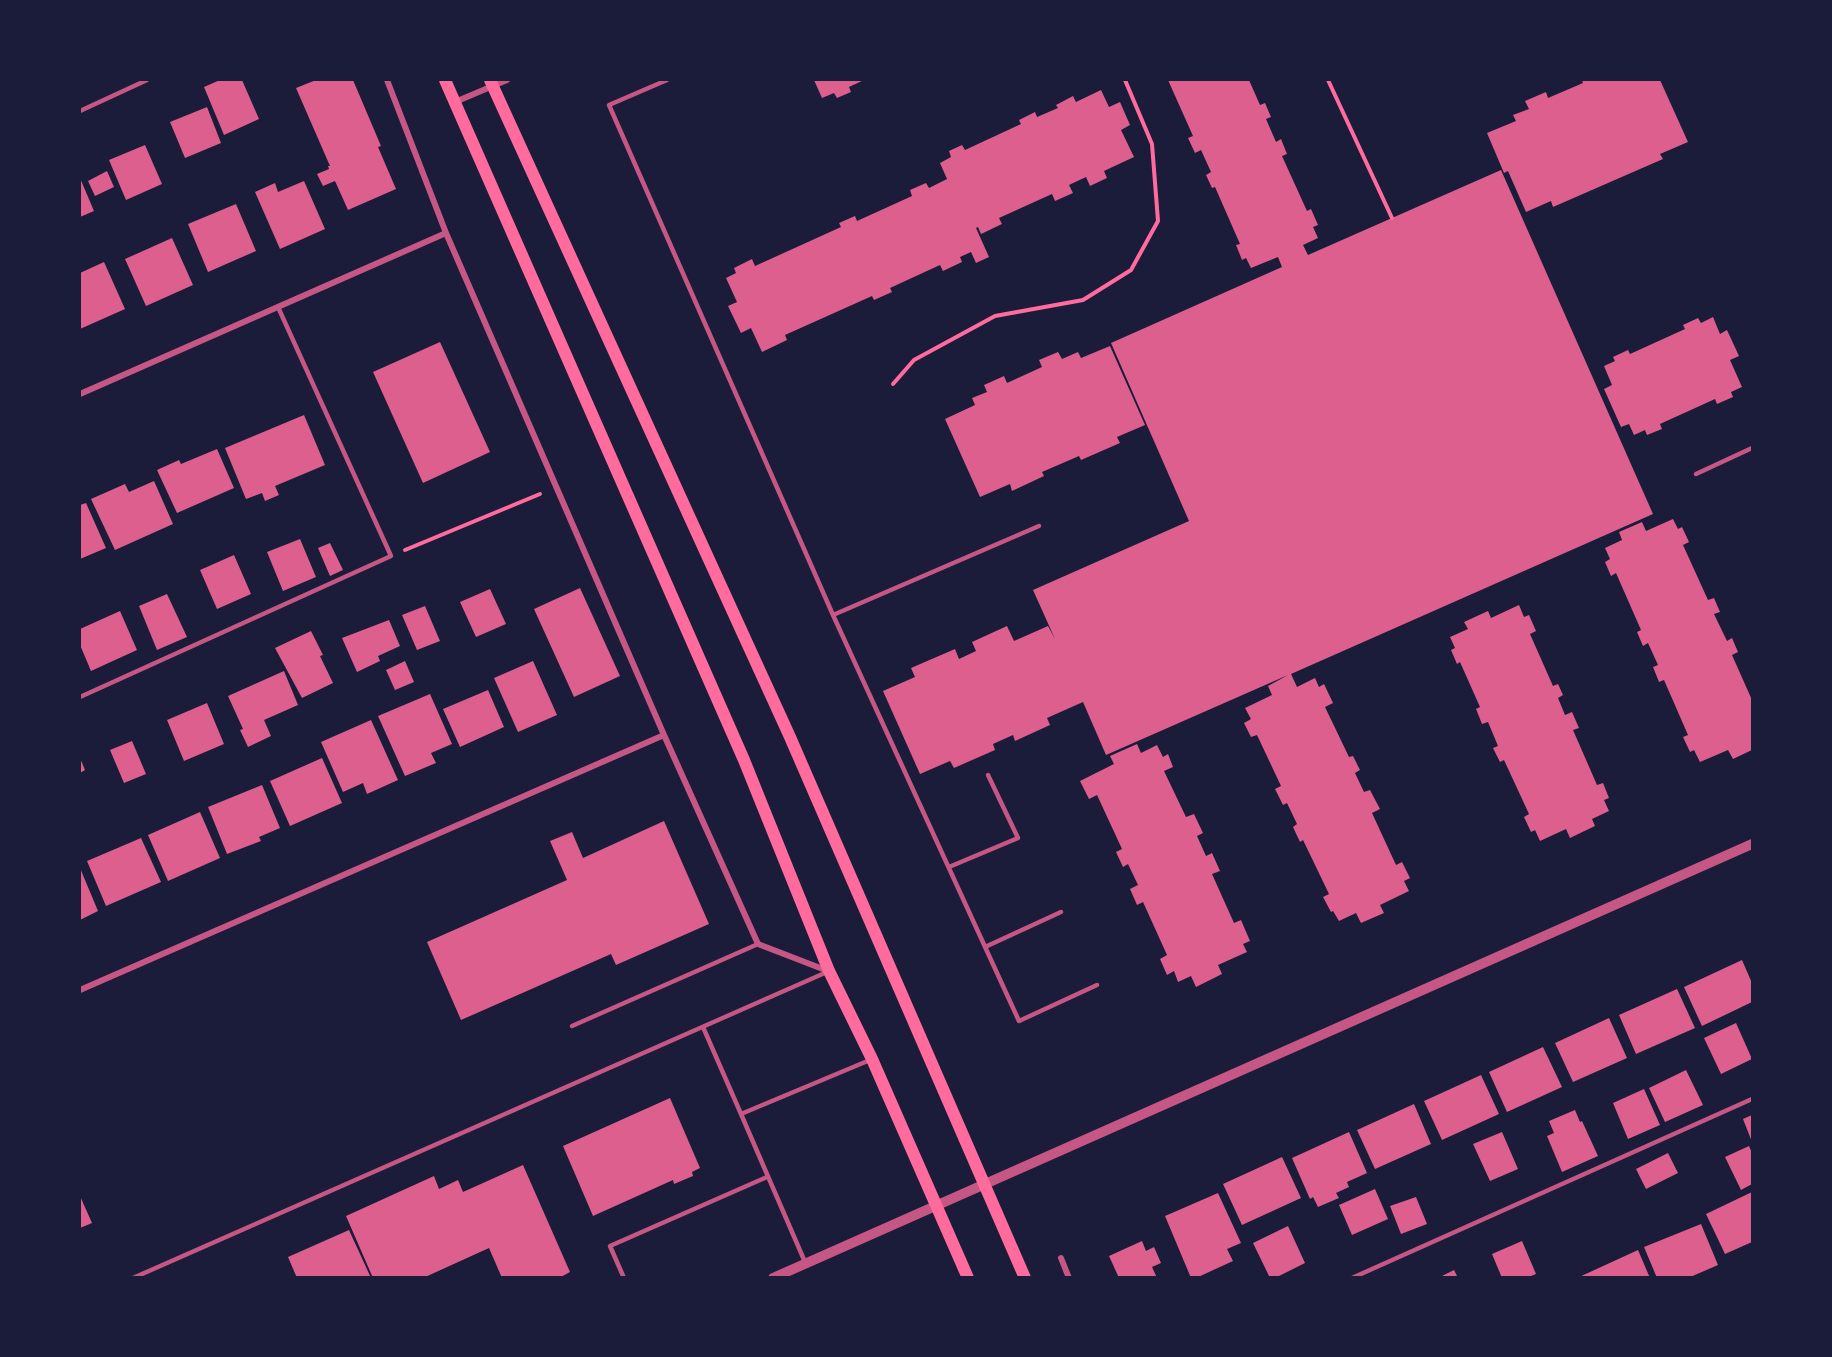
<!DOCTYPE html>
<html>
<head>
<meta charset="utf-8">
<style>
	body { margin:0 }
	#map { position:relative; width:1832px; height:1357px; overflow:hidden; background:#1b1b3a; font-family:Signika,sans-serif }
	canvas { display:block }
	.frame { position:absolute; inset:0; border:81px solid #1b1b3a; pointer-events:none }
</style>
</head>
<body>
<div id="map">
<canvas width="1832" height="1357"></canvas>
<div class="frame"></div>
</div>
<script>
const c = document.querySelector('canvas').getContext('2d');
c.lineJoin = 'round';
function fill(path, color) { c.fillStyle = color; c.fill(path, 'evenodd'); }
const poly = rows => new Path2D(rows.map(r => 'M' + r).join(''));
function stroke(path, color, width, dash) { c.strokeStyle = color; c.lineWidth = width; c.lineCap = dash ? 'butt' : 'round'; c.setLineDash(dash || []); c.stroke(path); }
fill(poly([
	[220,80,242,80,259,119,224,135,204,87],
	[316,80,353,80,381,146,378,147,396,189,348,210,335,181,323,186,317,174,329,169,328,166,330,166,296,88],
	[814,80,864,80,849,87,851,92,837,98,834,93,822,98],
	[1168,80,1249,80,1260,105,1265,103,1271,117,1266,119,1276,142,1281,139,1287,154,1282,156,1307,211,1311,209,1318,225,1313,227,1318,238,1303,245,1308,255,1501,170,1653,514,1291,674,1297,687,1315,678,1319,687,1324,684,1333,703,1325,707,1349,757,1353,756,1360,770,1355,773,1364,792,1370,790,1380,809,1372,813,1396,865,1402,862,1410,878,1404,881,1409,891,1380,905,1384,913,1361,923,1356,913,1339,921,1333,911,1331,912,1323,897,1329,894,1303,840,1300,842,1293,827,1297,824,1287,803,1283,805,1275,789,1281,786,1257,735,1251,737,1244,723,1251,719,1245,708,1272,695,1268,686,1288,675,1106,755,1083,702,1047,718,1050,725,1015,741,1013,735,993,744,995,750,954,768,950,761,920,774,883,691,915,677,911,668,955,649,959,659,976,651,972,642,1007,626,1014,641,1048,626,1055,639,1033,590,1189,521,1111,343,1282,267,1278,257,1251,268,1246,258,1242,260,1236,245,1240,244,1215,187,1212,188,1206,175,1211,172,1201,150,1195,153,1188,138,1193,136],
	[1582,80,1660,80,1688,142,1660,154,1663,159,1553,207,1551,201,1526,212,1508,171,1504,173,1487,133,1516,121,1513,115,1529,109,1525,101,1546,92,1548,98,1583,83],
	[1101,90,1109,107,1120,102,1130,125,1121,130,1134,157,1104,171,1107,178,1090,186,1086,177,1069,185,1073,193,1055,201,1052,194,999,218,1002,224,981,234,978,227,976,228,989,257,976,263,971,252,960,257,962,262,943,271,940,265,890,288,892,292,874,300,872,296,785,335,787,340,762,352,751,328,741,333,728,306,737,302,726,278,736,273,734,268,752,259,755,266,841,227,839,223,855,216,857,221,912,196,910,190,926,183,929,188,947,179,940,163,951,157,949,151,962,145,965,150,1021,124,1019,120,1035,112,1037,117,1058,108,1056,105,1073,96,1076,102],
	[207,107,221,143,185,158,170,122],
	[145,145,162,184,126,200,109,160],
	[107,171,114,187,95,196,88,181],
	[80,178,94,211,80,217],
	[304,181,325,229,280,249,255,192,275,183,278,192],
	[236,204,256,251,208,272,188,224],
	[172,238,193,285,146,306,125,259],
	[104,262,125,309,80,329,80,273],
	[1713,317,1720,334,1727,330,1739,356,1730,360,1742,387,1731,392,1733,397,1717,404,1715,399,1660,424,1662,429,1647,435,1645,430,1634,435,1629,424,1621,427,1604,389,1612,385,1604,366,1615,361,1613,357,1628,350,1630,354,1685,329,1683,325,1698,318,1701,323],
	[440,342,490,452,423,483,373,372],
	[1110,346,1145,425,1117,437,1120,443,1081,460,1079,456,1042,472,1044,476,1012,491,1010,484,980,497,945,419,975,405,972,398,987,392,984,385,1004,376,1007,383,1042,367,1039,360,1058,352,1062,359,1078,352,1081,358],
	[304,415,325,465,275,486,279,495,265,501,262,493,246,499,225,448],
	[217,449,234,488,177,513,157,470,179,460,181,464],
	[154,481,173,524,115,550,91,499,125,484,129,492],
	[86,503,106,548,80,559,80,505],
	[1673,519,1678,529,1682,527,1689,542,1683,545,1708,600,1714,598,1720,612,1714,614,1727,641,1732,638,1738,652,1732,655,1752,700,1752,739,1751,740,1752,750,1733,759,1728,750,1700,762,1694,750,1690,752,1683,737,1688,735,1664,680,1659,682,1653,667,1658,665,1648,643,1643,646,1637,632,1641,630,1616,573,1611,576,1605,562,1610,559,1605,548,1622,540,1619,532,1642,522,1646,531],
	[300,539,316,577,283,591,267,552],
	[330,543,343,570,330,576,318,548],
	[234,555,251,594,217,609,200,570],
	[580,588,620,676,574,697,534,609],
	[490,589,506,624,476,637,460,602],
	[167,594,187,637,157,650,139,606],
	[1519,605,1524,617,1529,615,1536,631,1530,634,1553,686,1558,684,1563,695,1558,698,1565,715,1572,712,1579,728,1573,730,1597,785,1603,783,1609,798,1604,800,1609,811,1592,819,1595,826,1570,838,1566,829,1540,841,1535,830,1531,832,1524,817,1529,814,1504,760,1500,762,1493,748,1498,746,1488,722,1482,724,1476,709,1480,707,1460,662,1457,664,1451,650,1455,648,1450,637,1468,629,1464,622,1488,611,1491,618],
	[425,606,440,641,417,650,402,615],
	[120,611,137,650,91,671,80,645,80,629],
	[389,620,400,646,378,656,380,661,357,672,342,638],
	[311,631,323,655,320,656,333,683,302,698,275,648],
	[405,661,414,682,395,690,386,670],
	[533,661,557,715,518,732,494,678],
	[284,671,298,705,264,720,271,736,248,747,240,730,243,729,228,696],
	[488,690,504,727,460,747,443,709],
	[430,694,452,744,431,753,436,763,405,776,378,716],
	[207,703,224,744,184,761,167,720],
	[371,720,398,780,367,794,363,783,343,792,321,742],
	[132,741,146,774,124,783,110,750],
	[1137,744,1141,753,1157,745,1163,757,1168,754,1173,767,1164,771,1186,817,1194,814,1203,833,1197,836,1206,856,1212,853,1220,871,1212,874,1234,923,1241,920,1250,941,1243,944,1247,952,1218,965,1222,974,1196,987,1191,976,1178,982,1174,971,1167,975,1160,959,1167,955,1143,902,1137,905,1130,889,1138,885,1128,864,1123,867,1116,852,1122,849,1097,795,1089,799,1080,781,1114,764,1110,756],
	[80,758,85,770,80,773],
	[322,758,342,803,290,826,270,781],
	[262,785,280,828,259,837,261,841,227,854,208,807],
	[200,812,220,858,168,881,148,835],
	[664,821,709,924,616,965,611,954,461,1020,427,942,567,880,550,841,572,832,583,858],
	[141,838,161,882,106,906,87,861],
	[80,868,98,911,80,920],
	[1742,960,1752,983,1752,1002,1702,1026,1684,987],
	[1677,989,1695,1028,1636,1054,1619,1015],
	[1609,1018,1627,1058,1573,1082,1555,1043],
	[1736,1023,1752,1059,1721,1074,1704,1038],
	[1543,1047,1562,1087,1507,1112,1489,1072],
	[1686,1070,1703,1105,1665,1122,1649,1088],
	[1481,1075,1499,1114,1442,1140,1424,1101],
	[1644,1089,1660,1125,1628,1139,1613,1103],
	[670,1098,700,1168,692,1172,693,1176,674,1184,673,1180,593,1216,563,1146],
	[1414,1104,1431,1144,1375,1169,1357,1130],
	[1575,1110,1580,1122,1582,1121,1598,1156,1562,1172,1547,1136,1554,1133,1549,1121],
	[1752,1115,1752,1142,1743,1119],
	[1349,1132,1367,1173,1347,1182,1349,1187,1336,1193,1339,1198,1318,1207,1313,1197,1310,1199,1292,1158],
	[1502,1132,1518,1169,1490,1181,1473,1144],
	[1749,1146,1752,1153,1752,1184,1741,1190,1725,1157],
	[1668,1153,1678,1173,1646,1189,1636,1169],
	[1282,1157,1301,1198,1242,1225,1223,1184],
	[523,1165,570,1272,559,1278,502,1278,489,1248,423,1278,373,1278,346,1216,434,1176,439,1189,458,1180,463,1192],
	[1375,1189,1388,1219,1352,1235,1339,1205],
	[1752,1192,1752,1242,1725,1254,1706,1214],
	[1218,1193,1241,1243,1227,1249,1233,1261,1196,1278,1191,1278,1165,1216],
	[80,1196,92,1223,80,1228],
	[1416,1197,1427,1224,1401,1234,1390,1206],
	[1701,1224,1718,1265,1688,1278,1657,1278,1644,1247],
	[1288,1226,1305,1263,1275,1278,1270,1278,1253,1243],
	[349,1230,371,1278,297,1278,288,1257],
	[1142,1241,1146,1251,1154,1247,1161,1263,1152,1267,1157,1278,1119,1278,1109,1256],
	[1522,1241,1536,1274,1526,1278,1502,1278,1492,1254],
	[1638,1250,1650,1278,1577,1278],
	[1454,1270,1458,1278,1438,1278]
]), '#dd5f8e');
stroke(poly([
	[1328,80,1392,218],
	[893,384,914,360,995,316,1083,300,1131,270,1158,221,1152,144,1125,80],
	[405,550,540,494]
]), '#ff6b9d', 4);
stroke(poly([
	[667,80,609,105,833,615,1019,1021,1097,985],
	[80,111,147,80],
	[1696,474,1752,448],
	[833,615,1039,526],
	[80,697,391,556,278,307],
	[949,867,1018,838,988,775],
	[985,947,1061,912],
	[572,1026,758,944],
	[703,1027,741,1114],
	[805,1262,741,1114,870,1060],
	[133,1278,827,972],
	[624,1278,610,1246,767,1177],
	[1352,1278,1752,1099]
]), '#c65784', 4.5);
stroke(poly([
	[387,80,446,233,664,735,758,944,828,971],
	[455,102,507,80],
	[80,394,446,233],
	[80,990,664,735],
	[1061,1258,1069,1278]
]), '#c65784', 6);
stroke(poly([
	[773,1278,1752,844]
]), '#c65784', 10);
stroke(poly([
	[445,80,744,760,829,971,872,1059,968,1278],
	[490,80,790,737,1025,1278]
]), '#ff6b9d', 12);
</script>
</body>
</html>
